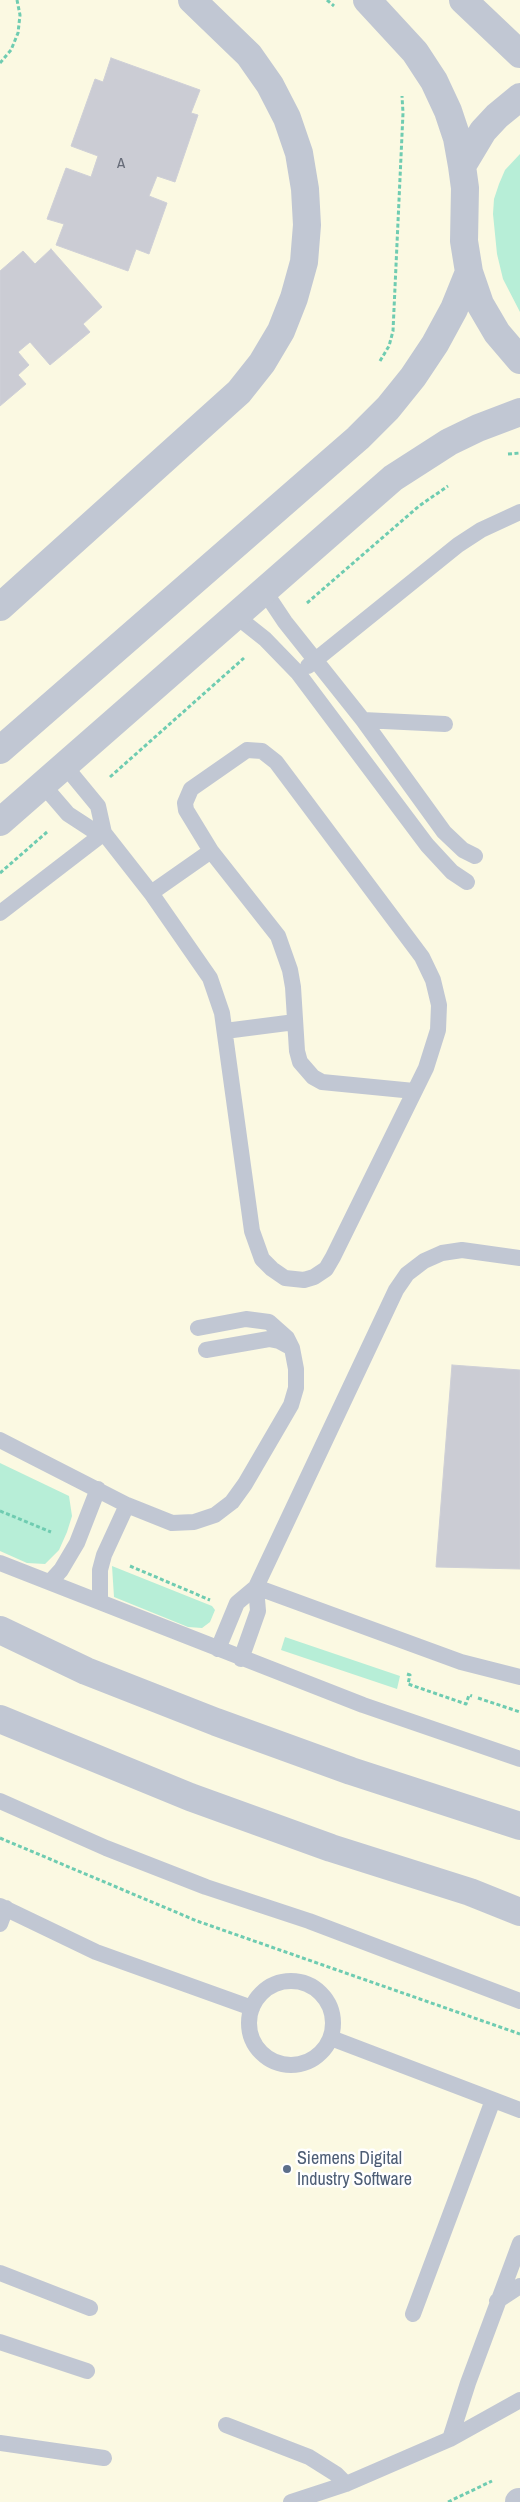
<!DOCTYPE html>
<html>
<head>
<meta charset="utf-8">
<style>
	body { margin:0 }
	canvas { display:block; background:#eeeceb }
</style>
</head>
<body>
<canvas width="520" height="2502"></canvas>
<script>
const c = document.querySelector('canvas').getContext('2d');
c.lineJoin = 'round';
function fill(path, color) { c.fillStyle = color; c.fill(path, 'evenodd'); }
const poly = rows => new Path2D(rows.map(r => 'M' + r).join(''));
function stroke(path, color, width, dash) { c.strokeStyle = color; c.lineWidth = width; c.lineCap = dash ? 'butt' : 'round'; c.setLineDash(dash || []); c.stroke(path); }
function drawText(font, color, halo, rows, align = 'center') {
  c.font = font + ' "Archivo Narrow",sans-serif'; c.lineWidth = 5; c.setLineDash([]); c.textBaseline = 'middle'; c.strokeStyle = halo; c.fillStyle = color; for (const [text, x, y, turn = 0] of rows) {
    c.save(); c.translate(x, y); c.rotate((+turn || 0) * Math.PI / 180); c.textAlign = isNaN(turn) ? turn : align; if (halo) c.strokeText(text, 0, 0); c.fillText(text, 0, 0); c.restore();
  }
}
fill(poly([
	[0,0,520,0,520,2502,0,2502]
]), '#fbf9e2');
fill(poly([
	[520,154,520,312,503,279,497,254,493,214,494,199,499,184,505,170],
	[0,1463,69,1496,72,1516,67,1532,59,1550,45,1564,27,1563,0,1551],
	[112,1566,212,1606,215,1610,210,1622,202,1628,188,1627,114,1597],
	[285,1637,400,1676,397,1689,281,1650]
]), '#b7eed7');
const building = poly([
	[111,58,200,90,191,113,198,115,175,182,157,176,149,196,167,203,149,254,136,249,128,271,56,245,64,224,47,219,66,168,91,177,98,156,71,146,95,79,103,82,111,58],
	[51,249,102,307,83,324,90,332,50,365,30,342,18,352,29,365,18,375,26,384,0,406,0,271,23,251,35,264,51,249],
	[452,1365,520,1370,520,1569,436,1567,452,1365]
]);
fill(building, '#cbccd4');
stroke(building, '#cfd0d7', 1);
stroke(poly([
	[327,0,334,6],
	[0,63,11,50,18,33,20,15,17,0],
	[380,361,389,346,393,331,403,113,402,96],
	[508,454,520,453],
	[307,603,419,506,448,486],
	[110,777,244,658],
	[0,873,47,832],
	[0,1511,51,1532],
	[130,1566,210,1600],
	[407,1674,410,1675,408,1684,466,1704,469,1695,472,1696],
	[478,1698,520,1712],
	[0,1838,197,1921,520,2034],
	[448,2502,492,2481]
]), '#6fccb1', 3, [4, 2.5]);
stroke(poly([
	[265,592,285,622,363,720,444,832,463,850,475,856],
	[236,616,265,639,298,673,427,845,452,872,467,882],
	[308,666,458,545,481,530,520,512],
	[363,720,445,724],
	[65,766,98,806,104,833,151,893,210,978,222,1013,252,1231,262,1259,272,1269,285,1278,304,1280,314,1277,326,1269,333,1257,426,1068,438,1030,439,1005,433,980,422,957,276,762,262,751,247,750,191,789,185,803,186,810,211,851,278,936,290,970,293,987,297,1051,300,1062,313,1077,322,1082,414,1091],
	[43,785,68,814,91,829,104,833],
	[151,893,211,851],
	[0,913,104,833],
	[225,1031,295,1022],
	[206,1350,269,1339,279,1341,292,1348],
	[0,1440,127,1505,172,1523,194,1522,215,1515,232,1502,245,1484,291,1405,296,1388,296,1369,292,1348,287,1338,269,1322,246,1319,198,1328],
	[0,1563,363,1705,520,1759],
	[51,1581,61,1570,77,1543,98,1489],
	[256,1587,461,1662,520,1677],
	[100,1601,100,1570,104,1555,127,1505],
	[218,1649,237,1603,256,1587,396,1290,407,1274,424,1261,442,1253,462,1250,520,1258],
	[241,1659,258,1611,256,1587],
	[0,1801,106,1848,206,1887,309,1921,520,2001],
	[0,1906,96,1952,252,2008],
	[0,1924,6,1908],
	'249 2023a42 42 0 1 1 84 0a42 42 0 1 1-84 0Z',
	[331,2038,520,2110],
	[0,2273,90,2308],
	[497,2301,520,2286],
	[413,2314,493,2100],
	[0,2342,87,2371],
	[226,2425,309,2457,336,2474,346,2484],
	[450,2439,468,2383,520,2243],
	[0,2443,104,2458],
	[291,2502,346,2484,450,2439,520,2400]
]), '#c1c7d3', 16);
stroke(poly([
	[0,607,239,392,262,363,281,331,294,298,304,262,307,225,305,189,299,153,287,118,270,85,249,55,192,0]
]), '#c1c7d3', 28);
stroke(poly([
	[367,0,415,52,434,81,448,111,457,138,462,166,465,188,464,241,469,272,480,304,497,333,520,360],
	[463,0,520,54],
	[462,166,483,131,497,116,520,97],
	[0,750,358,438,388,408,413,377,435,344,454,309,469,272],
	[0,822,393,478,449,442,478,428,520,412],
	[0,1630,86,1671,216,1722,351,1771,520,1826],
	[0,1719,190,1797,331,1848,470,1892,520,1912],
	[519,2502,520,2502]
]), '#c1c7d3', 28);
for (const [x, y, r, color] of [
	[287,2169,5,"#5c6f8a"]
]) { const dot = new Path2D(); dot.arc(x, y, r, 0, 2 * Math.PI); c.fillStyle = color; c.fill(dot); stroke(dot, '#fff', 2); }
drawText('15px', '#666b78', null, [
	["A",121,164]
]);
drawText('18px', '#4e5e75', '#fff', [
	["Siemens Digital",297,2159],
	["Industry Software",297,2180]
], 'left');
</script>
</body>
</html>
